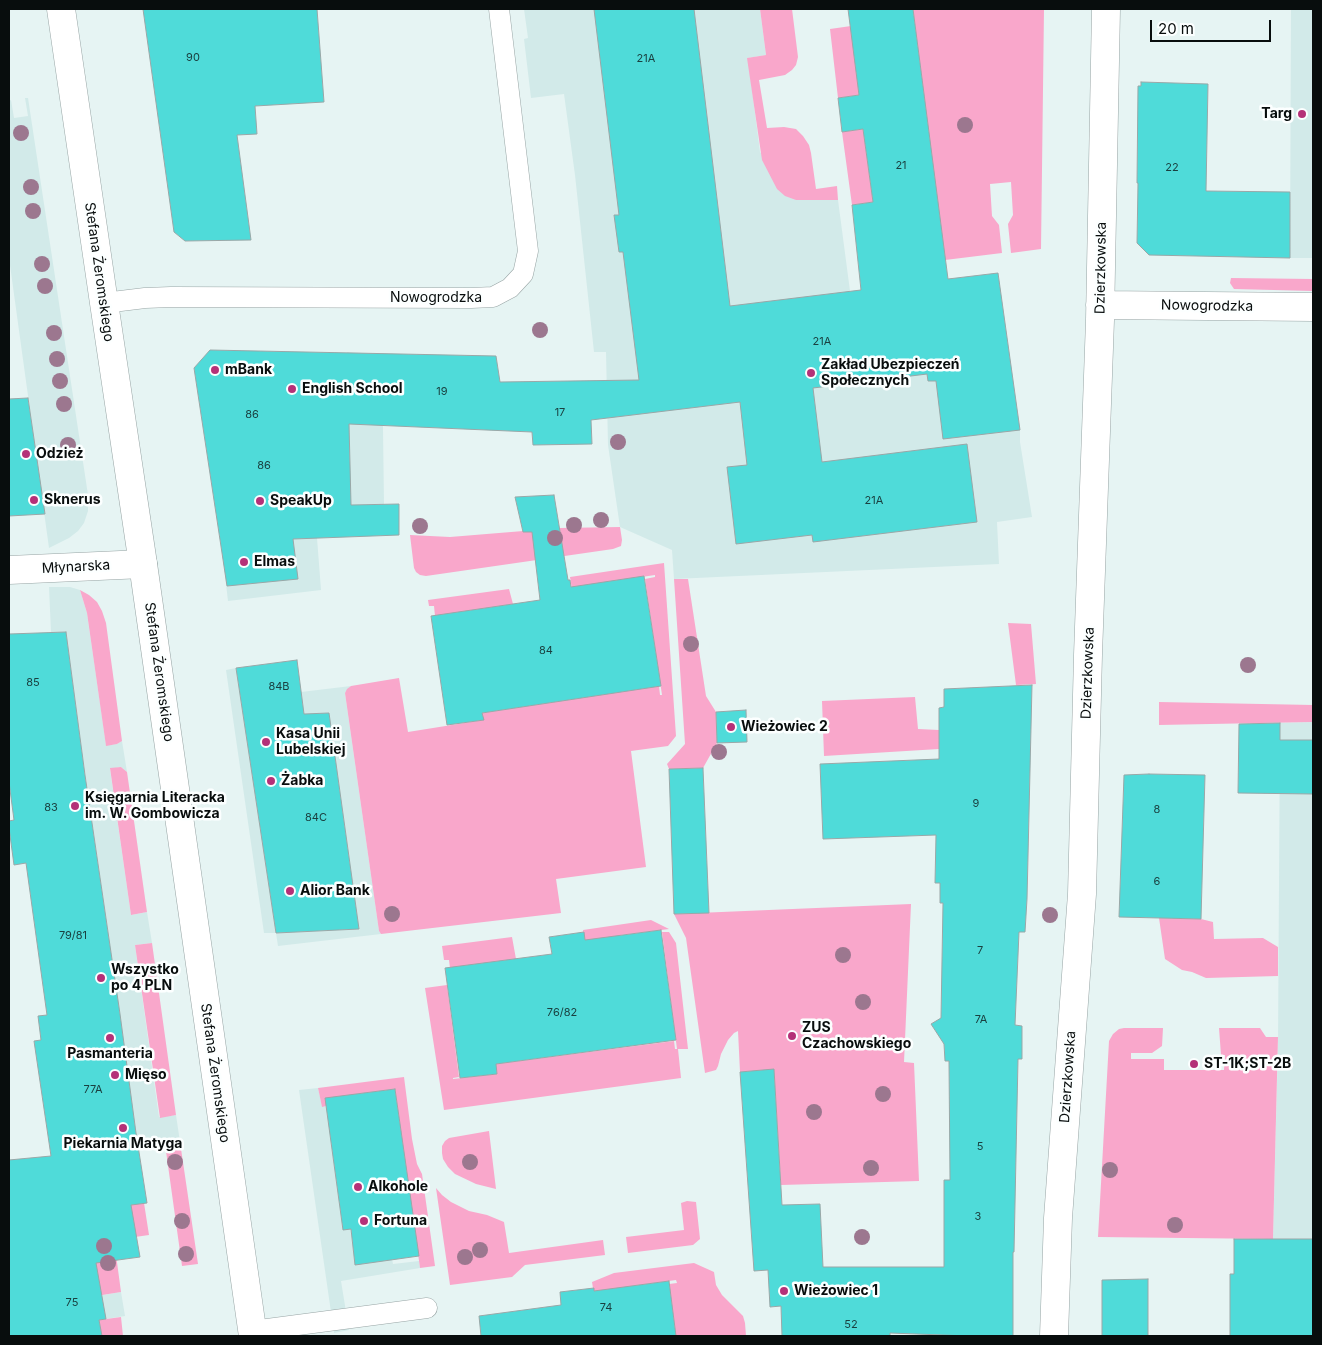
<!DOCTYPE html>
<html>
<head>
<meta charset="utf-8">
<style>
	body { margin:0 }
	#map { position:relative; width:1322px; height:1345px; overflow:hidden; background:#e6f4f3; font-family:Inter,sans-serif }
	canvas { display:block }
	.frame { position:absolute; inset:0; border:10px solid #080d0d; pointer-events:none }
	.scale { position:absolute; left:1150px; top:20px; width:121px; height:22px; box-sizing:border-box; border:2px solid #080d0d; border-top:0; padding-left:6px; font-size:15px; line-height:18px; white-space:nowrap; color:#080d0d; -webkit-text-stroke:4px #fcffff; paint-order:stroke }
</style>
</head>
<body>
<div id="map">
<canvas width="1322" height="1345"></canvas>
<div class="frame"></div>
<div class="scale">20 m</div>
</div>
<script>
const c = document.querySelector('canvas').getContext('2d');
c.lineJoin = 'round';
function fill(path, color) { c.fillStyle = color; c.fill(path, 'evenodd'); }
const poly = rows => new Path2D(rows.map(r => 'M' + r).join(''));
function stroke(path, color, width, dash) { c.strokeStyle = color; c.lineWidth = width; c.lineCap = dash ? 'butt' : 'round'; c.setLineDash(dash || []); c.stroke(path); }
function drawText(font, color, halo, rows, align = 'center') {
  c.font = font + ' Inter,sans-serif'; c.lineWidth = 5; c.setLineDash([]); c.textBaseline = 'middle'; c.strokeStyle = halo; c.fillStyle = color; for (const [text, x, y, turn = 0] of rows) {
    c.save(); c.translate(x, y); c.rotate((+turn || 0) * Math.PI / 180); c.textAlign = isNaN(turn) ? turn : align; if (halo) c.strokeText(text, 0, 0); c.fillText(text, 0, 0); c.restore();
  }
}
fill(poly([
	[524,9,760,9,766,55,748,58,760,152,796,200,838,200,850,291,998,273,1020,430,1020,442,1032,517,997,522,999,564,674,579,672,550,620,527,608,445,606,352,594,352,575,175,564,94,531,98,524,39,528,38],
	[1291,9,1313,9,1313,258,1290,258],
	[25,98,28,98,88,495,88,511,84,523,78,531,69,538,49,548,9,258,9,101,11,100,14,118,28,116],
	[347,352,382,354,384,504,351,505],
	[317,538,321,590,228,601,221,542],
	[49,587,70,587,80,590,87,613,106,745,117,744,122,741,127,772,121,767,110,769,131,915,147,912,152,943,135,945,159,1117,176,1115,180,1142,138,1145,82,1212,97,1296,121,1292,125,1316,99,1320,102,1336,9,1336,9,1160,58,1156,136,1135,120,1014,83,758,66,632,51,632],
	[236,668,276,933,359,929,329,713,304,714,301,692,351,686,345,693,379,931,381,934,278,946,276,933,264,933,226,670],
	[1313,722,1313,1336,1272,1336,1273,1239,1278,1045,1280,723],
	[318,1088,322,1106,333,1104,338,1142,331,1143,343,1229,351,1229,355,1264,392,1259,393,1264,419,1261,420,1268,341,1281,349,1330,334,1333,299,1090]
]), '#d2eae9');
fill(poly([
	[760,9,792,9,798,57,796,65,792,70,785,75,759,80,767,128,784,127,796,129,803,136,809,145,811,153,816,189,837,186,838,200,796,200,785,196,777,189,762,160,747,58,766,55],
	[913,9,1044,9,1041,249,1011,253,1008,224,1013,215,1011,182,990,184,992,216,999,225,1002,253,945,260],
	[851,26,859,95,838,98,830,29],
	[863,129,873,202,852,205,842,132],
	[1231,278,1313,279,1313,291,1234,289,1230,283],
	[620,527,622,540,621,546,613,549,426,576,420,575,416,572,414,568,410,535,450,537,560,528],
	[664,563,676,736,668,746,631,751,646,867,556,879,561,913,381,934,379,931,345,693,347,689,351,686,399,678,408,732,483,720,482,713,659,686,660,695,662,695,645,579,655,577,655,575,608,582,573,595,570,577],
	[674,579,688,579,706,696,716,712,717,743,703,768,669,769,667,764,685,744],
	[509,589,513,604,435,616,434,606,429,606,428,600],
	[80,590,89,595,97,602,102,611,106,623,122,741,117,744,106,746,87,613],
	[1008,623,1031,624,1036,684,1016,685],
	[915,697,918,729,939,730,939,749,824,756,822,701],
	[1159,702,1313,705,1313,722,1159,725],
	[121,767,127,772,147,912,131,915,110,768],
	[911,904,904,1062,914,1063,919,1181,781,1185,774,1070,740,1072,738,1031,734,1033,728,1040,721,1054,718,1066,716,1070,705,1073,686,938,674,914],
	[1159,918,1201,919,1213,922,1214,939,1263,938,1278,947,1278,976,1206,978,1192,972,1182,970,1165,959],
	[651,920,669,929,621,935,586,949,583,930],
	[662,932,669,932,676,943,688,1049,678,1049,681,1078,444,1110,425,988,447,985,459,1077,453,1078,453,1079,497,1074,496,1064,674,1041,675,1049,677,1049],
	[512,937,516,959,450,968,449,960,444,960,442,946],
	[152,943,176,1115,160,1118,135,945],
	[1124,1028,1163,1028,1162,1046,1152,1053,1131,1053,1131,1059,1164,1059,1164,1070,1224,1070,1225,1055,1221,1055,1219,1028,1260,1028,1266,1037,1278,1037,1273,1239,1098,1237,1109,1041,1113,1034,1119,1029],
	[404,1077,412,1139,417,1164,422,1174,435,1266,420,1268,395,1089,357,1094,333,1104,322,1107,318,1088],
	[489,1131,496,1189,476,1184,455,1174,448,1167,443,1159,442,1153,442,1146,445,1141,449,1138],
	[180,1142,198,1264,182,1266,165,1144],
	[436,1188,442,1195,451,1202,469,1211,487,1215,504,1222,509,1253,603,1240,605,1255,525,1265,512,1277,450,1285],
	[687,1201,696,1202,700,1239,693,1245,628,1253,626,1237,684,1230,681,1203],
	[144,1203,149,1235,114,1240,121,1292,96,1296,82,1212],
	[694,1263,714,1272,716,1285,722,1295,743,1316,745,1323,746,1336,676,1336,669,1284,677,1283,676,1280,632,1286,595,1301,592,1282,614,1273],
	[121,1317,123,1336,102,1336,99,1320]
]), '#f9a7cb');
const building = poly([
	[143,9,317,9,324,102,255,106,257,134,237,135,251,240,185,241,174,232,143,9],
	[594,9,694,9,730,306,861,290,852,205,873,202,863,129,842,132,838,98,859,95,848,9,913,9,948,279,998,273,1020,430,943,439,936,381,928,381,927,374,813,388,822,462,967,444,977,522,813,542,812,535,736,544,727,467,747,465,740,402,591,420,592,444,533,445,532,432,349,424,351,505,399,504,399,535,293,539,298,579,227,586,194,368,210,350,496,356,500,382,639,380,623,252,619,252,614,215,619,215,594,9],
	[1141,82,1208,84,1206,191,1290,192,1290,258,1149,255,1137,243,1138,183,1137,183,1138,86,1141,86,1141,82],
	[28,398,45,514,9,516,9,399,28,398],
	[554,495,568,580,570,580,571,587,644,576,661,686,482,713,484,720,447,725,431,616,540,600,532,532,523,532,515,497,554,495],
	[66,632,85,775,120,1014,136,1133,147,1203,131,1205,140,1257,96,1263,106,1319,99,1320,102,1336,9,1336,9,1160,51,1156,34,1041,41,1040,38,1016,47,1015,26,863,14,865,9,828,9,821,14,820,9,782,9,634,66,632],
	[297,660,304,714,329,713,359,929,276,933,236,668,297,660],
	[1032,685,1027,899,1025,932,1019,932,1015,1025,1022,1026,1022,1059,1018,1059,1014,1252,1013,1252,1013,1336,969,1336,890,1333,890,1336,782,1336,781,1306,770,1307,768,1270,754,1271,740,1072,774,1069,782,1205,820,1204,823,1267,944,1267,944,1180,950,1180,949,1061,945,1061,944,1044,931,1024,941,1018,943,903,940,903,940,883,935,883,936,835,823,839,820,764,939,759,939,708,944,707,944,689,1032,685],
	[746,710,747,742,717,743,716,712,746,710],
	[1280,723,1280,740,1313,740,1313,794,1238,793,1239,724,1280,723],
	[703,768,709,913,674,914,669,769,703,768],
	[1149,774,1205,775,1201,919,1119,917,1124,775,1149,774],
	[661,930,676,1040,496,1064,497,1074,460,1078,445,968,552,954,549,937,584,932,585,940,661,930],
	[395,1089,419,1256,355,1265,351,1229,343,1230,325,1098,395,1089],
	[1234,1239,1313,1239,1313,1336,1230,1336,1230,1274,1234,1274,1234,1239],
	[1148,1279,1148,1336,1102,1336,1102,1280,1148,1279],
	[669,1281,676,1336,481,1336,479,1316,561,1305,560,1292,594,1288,594,1291,669,1281]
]);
fill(building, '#4fdbd9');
stroke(building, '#9aa7a7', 1);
const service = poly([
	[104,303,145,298,171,297,471,298,493,297,510,288,523,274,528,251,499,9],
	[252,1331,427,1308]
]);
const minor = poly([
	[1100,305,1313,307],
	[9,570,143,564],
	[1054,1336,1058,1218,1082,894,1088,655,1100,320,1106,9]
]);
const tertiary = poly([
	[61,9,104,303,143,564,253,1336]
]);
stroke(service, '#97a4a4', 21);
stroke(minor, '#97a4a4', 29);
stroke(tertiary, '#97a4a4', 29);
stroke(service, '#fff', 20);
stroke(minor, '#fff', 28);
stroke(tertiary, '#fff', 28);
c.fillStyle = '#9c778f';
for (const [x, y] of [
	[965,125],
	[21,133],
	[31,187],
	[33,211],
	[42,264],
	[45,286],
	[540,330],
	[54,333],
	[57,359],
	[60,381],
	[64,404],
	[618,442],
	[68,445],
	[601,520],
	[574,525],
	[420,526],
	[555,538],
	[691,644],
	[1248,665],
	[719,752],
	[392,914],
	[1050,915],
	[843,955],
	[863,1002],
	[883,1094],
	[814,1112],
	[175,1162],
	[470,1162],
	[871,1168],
	[1110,1170],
	[182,1221],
	[1175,1225],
	[862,1237],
	[104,1246],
	[480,1250],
	[186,1254],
	[465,1257],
	[108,1263]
]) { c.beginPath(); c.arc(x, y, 8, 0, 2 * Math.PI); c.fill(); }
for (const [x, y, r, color] of [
	[1302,114,5,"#b43178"],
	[215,370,5,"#b43178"],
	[811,373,5,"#b43178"],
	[292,389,5,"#b43178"],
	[26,454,5,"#b43178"],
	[34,500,5,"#b43178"],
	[260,501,5,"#b43178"],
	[244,562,5,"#b43178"],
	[731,727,5,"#b43178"],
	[266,742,5,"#b43178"],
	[271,781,5,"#b43178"],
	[75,806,5,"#b43178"],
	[290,891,5,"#b43178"],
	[101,978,5,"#b43178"],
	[792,1036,5,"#b43178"],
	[110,1038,5,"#b43178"],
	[1194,1064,5,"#b43178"],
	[115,1075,5,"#b43178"],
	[123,1128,5,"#b43178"],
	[358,1187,5,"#b43178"],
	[364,1221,5,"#b43178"],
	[784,1291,5,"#b43178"]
]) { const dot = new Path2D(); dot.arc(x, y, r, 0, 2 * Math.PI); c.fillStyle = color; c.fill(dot); stroke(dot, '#fcffff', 2); }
drawText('11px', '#1a4040', null, [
	["90",193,58],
	["21A",646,59],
	["21",901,166],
	["22",1172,168],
	["21A",822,342],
	["19",442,392],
	["17",560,413],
	["86",252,415],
	["86",264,466],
	["21A",874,501],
	["84",546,651],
	["85",33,683],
	["84B",279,687],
	["9",976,804],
	["83",51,808],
	["8",1157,810],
	["84C",316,818],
	["6",1157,882],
	["79/81",73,936],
	["7",980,951],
	["76/82",562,1013],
	["7A",981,1020],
	["77A",93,1090],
	["5",980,1147],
	["3",978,1217],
	["75",72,1303],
	["74",606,1308],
	["52",851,1325]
]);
drawText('bold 14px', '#080d0d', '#fcffff', [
	["Targ",1292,114,"right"],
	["Zakład Ubezpieczeń",821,365],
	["Społecznych",821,381],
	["mBank",225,370],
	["English School",302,389],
	["Odzież",36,454],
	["Sknerus",44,500],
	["SpeakUp",270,501],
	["Elmas",254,562],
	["Wieżowiec 2",741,727],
	["Kasa Unii",276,734],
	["Lubelskiej",276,750],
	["Żabka",281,781],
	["Księgarnia Literacka",85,798],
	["im. W. Gombowicza",85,814],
	["Alior Bank",300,891],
	["Wszystko",111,970],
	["po 4 PLN",111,986],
	["ZUS",802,1028],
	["Czachowskiego",802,1044],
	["Pasmanteria",110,1054,"center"],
	["ST-1K;ST-2B",1204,1064],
	["Mięso",125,1075],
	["Piekarnia Matyga",123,1144,"center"],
	["Alkohole",368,1187],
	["Fortuna",374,1221],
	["Wieżowiec 1",794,1291]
], 'left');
drawText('14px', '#080d0d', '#fcffff', [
	["Dzierzkowska",1101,268,-89],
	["Stefana Żeromskiego",99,272,82],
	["Nowogrodzka",436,298],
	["Nowogrodzka",1207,306,1],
	["Młynarska",76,567,-3],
	["Stefana Żeromskiego",159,672,82],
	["Dzierzkowska",1088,673,-88],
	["Stefana Żeromskiego",215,1073,82],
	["Dzierzkowska",1068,1077,-86]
]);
</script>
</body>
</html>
